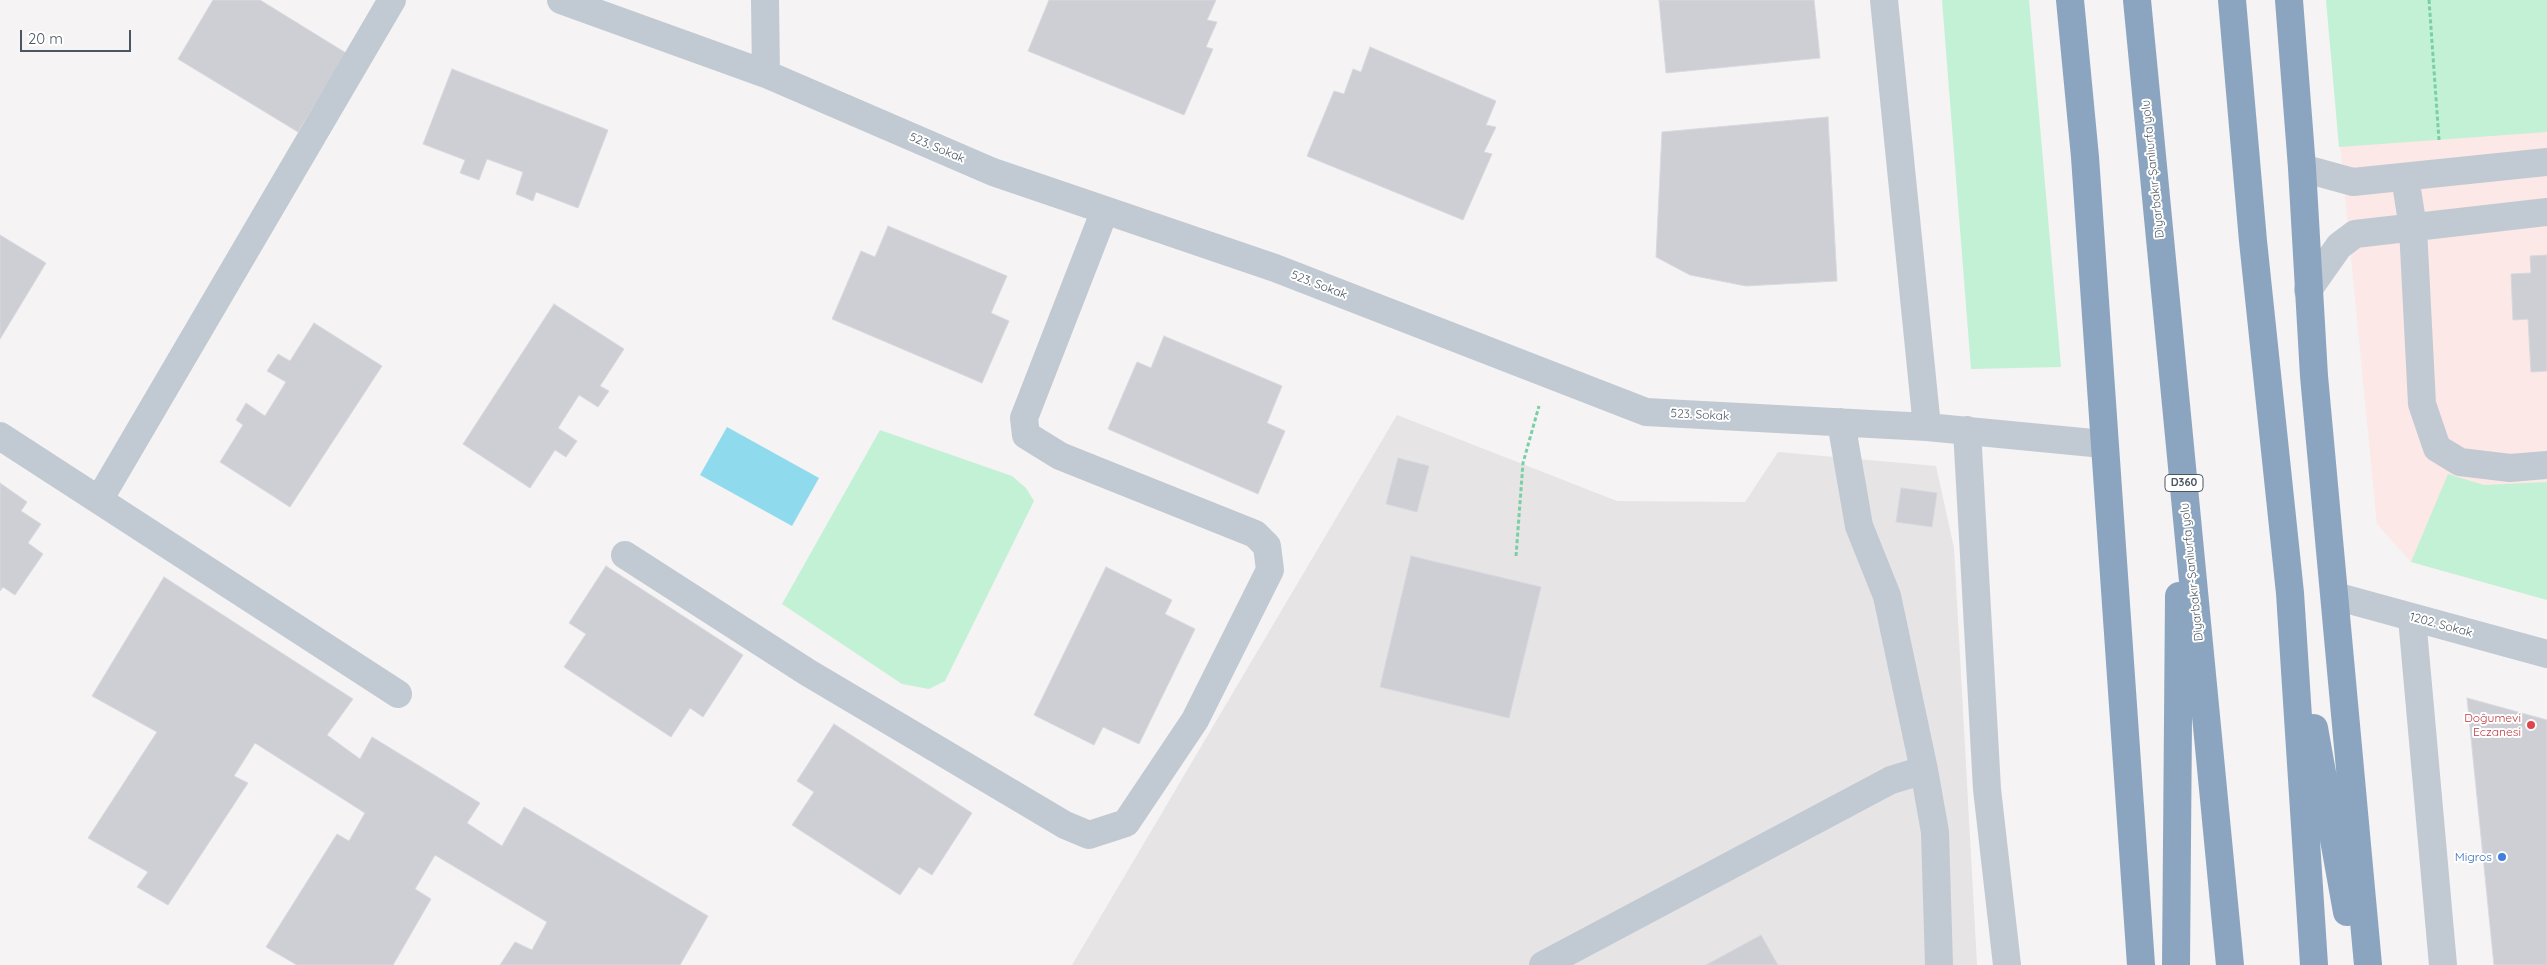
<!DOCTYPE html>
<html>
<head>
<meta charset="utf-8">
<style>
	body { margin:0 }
	#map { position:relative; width:2547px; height:965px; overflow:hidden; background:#f5f3f3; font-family:Quicksand,sans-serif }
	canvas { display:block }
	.scale { position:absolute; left:20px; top:30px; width:111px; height:22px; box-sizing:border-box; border:2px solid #4a5661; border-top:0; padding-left:6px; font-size:15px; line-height:18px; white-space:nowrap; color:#4a5661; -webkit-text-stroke:4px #fff; paint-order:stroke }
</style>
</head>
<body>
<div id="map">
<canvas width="2547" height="965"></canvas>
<div class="scale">20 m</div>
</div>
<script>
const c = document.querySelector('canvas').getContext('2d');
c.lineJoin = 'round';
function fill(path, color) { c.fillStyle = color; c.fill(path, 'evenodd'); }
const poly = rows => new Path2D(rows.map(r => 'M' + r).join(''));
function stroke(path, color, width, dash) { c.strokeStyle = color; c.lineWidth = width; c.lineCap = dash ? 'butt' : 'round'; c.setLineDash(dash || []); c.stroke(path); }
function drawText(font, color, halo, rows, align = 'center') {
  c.font = font + ' Quicksand,sans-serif'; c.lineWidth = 4; c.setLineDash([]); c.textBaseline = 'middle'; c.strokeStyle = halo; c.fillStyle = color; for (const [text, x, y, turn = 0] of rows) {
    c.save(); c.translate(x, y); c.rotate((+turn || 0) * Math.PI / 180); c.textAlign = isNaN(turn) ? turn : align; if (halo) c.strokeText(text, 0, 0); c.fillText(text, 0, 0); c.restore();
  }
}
fill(poly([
	[1397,415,1617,501,1745,502,1778,452,1936,466,1954,548,1977,965,1072,965]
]), '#e6e4e5');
fill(poly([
	[2326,0,2547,0,2547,600,2411,562,2377,524]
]), '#fce8e6');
fill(poly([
	[1942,0,2029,0,2061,367,1971,369],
	[2326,0,2547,0,2547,132,2339,147],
	[880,430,1012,476,1026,488,1034,501,945,681,929,689,902,684,782,604],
	[2448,474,2484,485,2547,482,2547,600,2411,562]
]), '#c3f1d5');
fill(poly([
	[727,427,819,478,792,526,700,475]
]), '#90daee');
const building = poly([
	[213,0,260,0,346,53,298,132,178,59,213,0],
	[1049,0,1216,0,1207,20,1217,22,1206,47,1213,49,1184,115,1028,51,1049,0],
	[1659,0,1814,0,1820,58,1666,73,1659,0],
	[1370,47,1496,101,1486,125,1496,127,1484,152,1492,154,1463,220,1307,156,1334,91,1344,94,1353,69,1361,72,1370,47],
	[452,69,608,130,578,208,536,192,533,201,516,194,523,172,487,159,479,180,460,173,465,160,423,144,452,69],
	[1828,117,1837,281,1746,286,1690,275,1656,257,1662,132,1828,117],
	[888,226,1007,276,991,313,1009,321,982,383,832,319,861,251,875,257,888,226],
	[0,235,46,263,0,339,0,235],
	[2547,255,2547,371,2531,372,2528,319,2513,320,2511,274,2531,273,2530,256,2547,255],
	[554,304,624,349,600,386,609,391,598,407,579,395,558,428,577,441,566,457,555,450,530,488,463,444,554,304],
	[314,323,382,366,290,507,220,462,243,425,236,420,246,403,265,416,286,382,267,371,278,354,290,361,314,323],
	[1164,336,1282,386,1267,423,1285,431,1258,494,1108,429,1137,362,1151,368,1164,336],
	[1398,458,1429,466,1417,512,1386,504,1398,458],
	[0,483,27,502,21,511,41,524,28,543,43,554,15,595,3,587,0,591,0,483],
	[1901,488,1937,493,1932,527,1896,522,1901,488],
	[1411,556,1541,587,1509,718,1380,687,1411,556],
	[606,566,743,655,703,717,690,708,671,737,564,667,586,634,569,623,606,566],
	[1106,567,1172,600,1165,614,1195,629,1139,744,1103,727,1094,745,1034,715,1106,567],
	[164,577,353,699,327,735,360,759,372,737,480,803,467,823,502,846,524,807,708,916,680,965,500,965,515,942,532,950,547,922,435,855,415,889,431,899,393,965,297,965,266,947,337,834,349,841,365,813,255,743,234,776,248,783,168,905,137,887,148,872,88,838,157,732,92,696,164,577],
	[2467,698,2547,720,2547,965,2494,965,2467,698],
	[834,724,972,813,932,875,919,867,900,895,792,825,814,792,797,781,834,724],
	[1761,935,1778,965,1706,965,1761,935]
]);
fill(building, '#cdcfd5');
stroke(building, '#d7d9de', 1);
stroke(poly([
	[2429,0,2439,140],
	[1516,556,1523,463,1539,406]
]), '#7ad0a6', 3, [4, 2.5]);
stroke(poly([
	[561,0,766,74,993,172,1275,268,1646,412,1927,427,2103,444],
	[765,0,766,74],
	[1884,0,1927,427],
	[2302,168,2353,182,2547,162],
	[2405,177,2413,228,2422,404,2437,448,2460,462,2510,468,2547,465],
	[2308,290,2339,246,2355,234,2547,212],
	[1841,422,1859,526,1887,596,1924,770,1935,832,1939,965],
	[1967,430,1987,789,2007,965],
	[0,436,398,694],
	[99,500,392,0],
	[625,555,807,672,1065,825,1089,835,1126,823,1195,720,1270,570,1267,546,1255,534,1060,456,1026,435,1024,418,1105,210],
	[2335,596,2547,654],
	[2412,618,2443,965],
	[1543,965,1891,780,1924,770]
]), '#c1cad2', 28);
stroke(poly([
	[2070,0,2085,157,2141,965],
	[2137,0,2230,965],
	[2232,0,2253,241,2290,593,2314,965],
	[2289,0,2302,168,2314,376,2368,965],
	[2314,728,2347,912],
	[2176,965,2179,596]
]), '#8ba5c1', 28);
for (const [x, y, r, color] of [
	[2531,725,5,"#e0444e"],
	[2502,857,5,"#3f7fe0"]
]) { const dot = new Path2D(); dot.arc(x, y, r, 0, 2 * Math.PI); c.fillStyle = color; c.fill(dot); stroke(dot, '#fff', 2); }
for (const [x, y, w] of [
	[2184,483,38]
]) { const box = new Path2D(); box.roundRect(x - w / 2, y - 8.5, w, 17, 4); c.fillStyle = '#fff'; c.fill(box); stroke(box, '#4a5661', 1); }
drawText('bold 11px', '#4a5661', null, [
	["D360",2184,483]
]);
drawText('12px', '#4a5661', '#fff', [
	["523. Sokak",937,148,23],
	["Diyarbakır-Şanlıurfa yolu",2153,169,-96],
	["523. Sokak",1319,285,21],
	["523. Sokak",1700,415,3],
	["Diyarbakır-Şanlıurfa yolu",2192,572,-96],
	["1202. Sokak",2441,625,15]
]);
drawText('12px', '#be3a42', '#fff', [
	["Doğumevi",2521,718],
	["Eczanesi",2521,732]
], 'right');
drawText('12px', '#366cbe', '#fff', [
	["Migros",2492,857]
], 'right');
</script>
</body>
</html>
